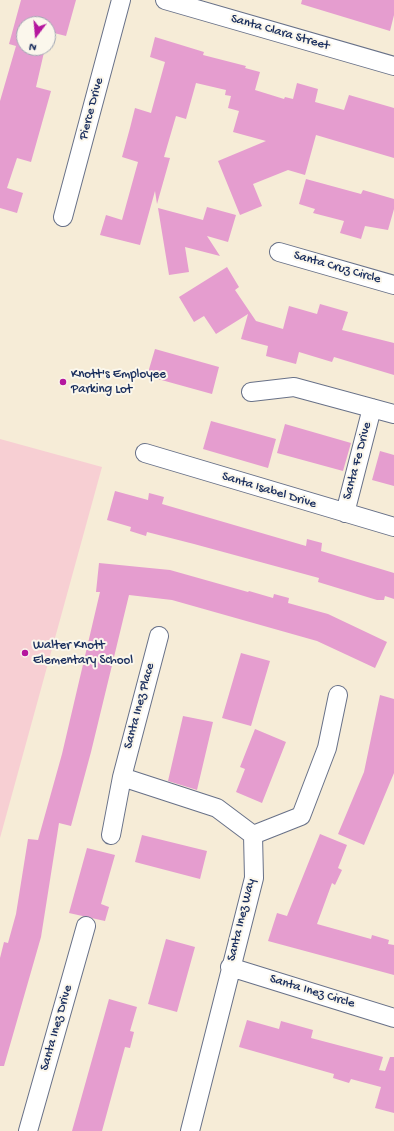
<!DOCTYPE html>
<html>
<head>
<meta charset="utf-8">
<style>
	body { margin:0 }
	#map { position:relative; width:394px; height:1131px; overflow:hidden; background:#f6ecd7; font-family:"Gochi Hand",sans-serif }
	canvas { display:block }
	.north { position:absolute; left:16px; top:16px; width:40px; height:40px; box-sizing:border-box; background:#fbf7ec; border:1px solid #a1a7b3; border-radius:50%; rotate:196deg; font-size:11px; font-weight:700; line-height:16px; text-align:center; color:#1b2f5e }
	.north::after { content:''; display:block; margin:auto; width:14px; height:18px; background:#b5179e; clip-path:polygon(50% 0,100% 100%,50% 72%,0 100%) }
</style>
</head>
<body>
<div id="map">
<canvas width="394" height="1131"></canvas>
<div class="north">N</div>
</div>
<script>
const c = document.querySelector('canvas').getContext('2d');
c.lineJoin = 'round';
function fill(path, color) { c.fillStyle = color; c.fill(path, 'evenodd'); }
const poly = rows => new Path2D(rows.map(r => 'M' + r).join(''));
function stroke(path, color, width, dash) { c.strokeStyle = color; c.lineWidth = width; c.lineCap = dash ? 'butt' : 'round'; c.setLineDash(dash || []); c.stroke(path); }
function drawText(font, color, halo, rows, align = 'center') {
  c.font = font + ' "Gochi Hand",sans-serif'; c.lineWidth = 4; c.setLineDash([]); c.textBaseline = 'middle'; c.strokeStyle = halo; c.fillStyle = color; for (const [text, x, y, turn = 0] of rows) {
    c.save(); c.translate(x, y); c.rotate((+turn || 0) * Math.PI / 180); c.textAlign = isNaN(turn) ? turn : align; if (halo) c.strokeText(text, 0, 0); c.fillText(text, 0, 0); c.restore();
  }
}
fill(poly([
	[0,439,102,467,0,838]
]), '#f7cfd3');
fill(poly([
	[21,0,76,0,66,36,50,32,48,39,48,24,24,24,24,48,45,48,36,87,51,91,31,162,17,158,7,188,23,193,17,213,0,208,0,101,16,46,9,44],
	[302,0,394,0,394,15,390,31,301,4],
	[155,37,204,52,203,55,246,66,245,68,260,72,255,90,284,99,285,97,293,99,297,83,318,89,315,102,344,110,349,95,394,108,394,158,316,135,305,175,288,170,253,184,262,206,240,215,218,161,266,141,233,132,239,111,228,108,231,96,225,95,226,90,196,83,186,119,176,116,164,157,170,158,157,204,155,191,140,245,100,235,106,215,122,220,138,162,122,157,130,128,135,108,151,113,165,62,150,57],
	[306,179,361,194,363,190,394,199,394,209,388,230,365,226,361,239,340,233,344,221,313,213,315,209,299,204],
	[207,207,236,215,228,242,207,236,220,256,185,247,189,272,169,275,158,208,203,220],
	[227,267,239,287,235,290,256,321,283,329,289,306,317,314,320,304,348,312,342,330,394,343,394,375,334,357,332,362,299,352,296,364,266,356,268,346,241,339,248,314,216,334,204,316,194,322,179,297],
	[155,349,219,367,212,394,147,376],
	[211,421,276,439,268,468,203,449],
	[285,424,351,443,343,471,277,453],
	[380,451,394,455,394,486,372,480],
	[115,491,148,500,149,493,164,497,162,504,306,546,307,539,322,543,321,551,394,573,394,599,385,596,384,600,377,600,318,582,319,578,194,544,147,532,146,536,130,531,131,527,107,520],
	[99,563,170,570,248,592,249,591,273,598,274,594,289,598,288,603,328,614,387,642,375,668,317,641,172,600,129,595,91,752,71,826,59,823,41,937,4,1066,0,1066,0,958,4,942,8,943,16,914,28,839,38,840,62,754,100,592,96,592],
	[241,653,270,661,251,726,222,718],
	[380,695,394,699,394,773,364,845,338,834,364,772],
	[183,716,213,722,197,790,168,781],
	[255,729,286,742,262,803,236,792,245,769,240,767],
	[320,834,347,845,338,868,342,870,335,885,332,883,317,924,371,939,372,935,389,940,388,944,394,945,394,975,268,941,277,913,287,916],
	[142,835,207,851,200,879,135,862],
	[87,848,115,855,101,904,109,907,105,921,69,913],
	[166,939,195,947,177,1012,148,1004],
	[109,999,137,1007,130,1031,134,1032,130,1048,125,1047,102,1131,72,1131],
	[247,1020,279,1029,281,1021,313,1030,311,1038,383,1057,379,1070,385,1071,390,1057,394,1057,394,1113,375,1108,381,1087,351,1079,349,1083,333,1078,334,1074,239,1047]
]), '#e59dcf');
const street = poly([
	[165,0,394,66],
	[63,217,121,0],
	[279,252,394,285],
	[251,392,294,387,394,414],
	[145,453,394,527],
	[345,513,372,408],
	[122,777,217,808,253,835],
	[111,835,122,777,159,636],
	[230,967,394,1018],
	[28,1131,86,926],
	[190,1131,254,878,253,835,301,816,327,748,338,695]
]);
stroke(street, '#687188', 20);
stroke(street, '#fff', 18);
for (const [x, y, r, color] of [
	[63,382,4,"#b5179e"],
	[25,653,4,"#b5179e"]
]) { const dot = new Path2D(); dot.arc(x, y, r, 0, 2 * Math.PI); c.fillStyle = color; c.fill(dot); stroke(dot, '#fbf7ec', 1.5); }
drawText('13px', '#1b2f5e', '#fbf7ec', [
	["Santa Clara Street",280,33,16],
	["Pierce Drive",92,109,-75],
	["Santa Cruz Circle",337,268,16],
	["Santa Fe Drive",358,461,-75],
	["Santa Isabel Drive",269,491,17],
	["Santa Inez Place",140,706,-75],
	["Santa Inez Way",242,920,-76],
	["Santa Inez Circle",312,992,17],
	["Santa Inez Drive",57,1028,-74]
]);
drawText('13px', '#1b2f5e', '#fbf7ec', [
	["Knott's Employee",71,375],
	["Parking Lot",71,390],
	["Walter Knott",33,646],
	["Elementary School",33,661]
], 'left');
</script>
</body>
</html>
